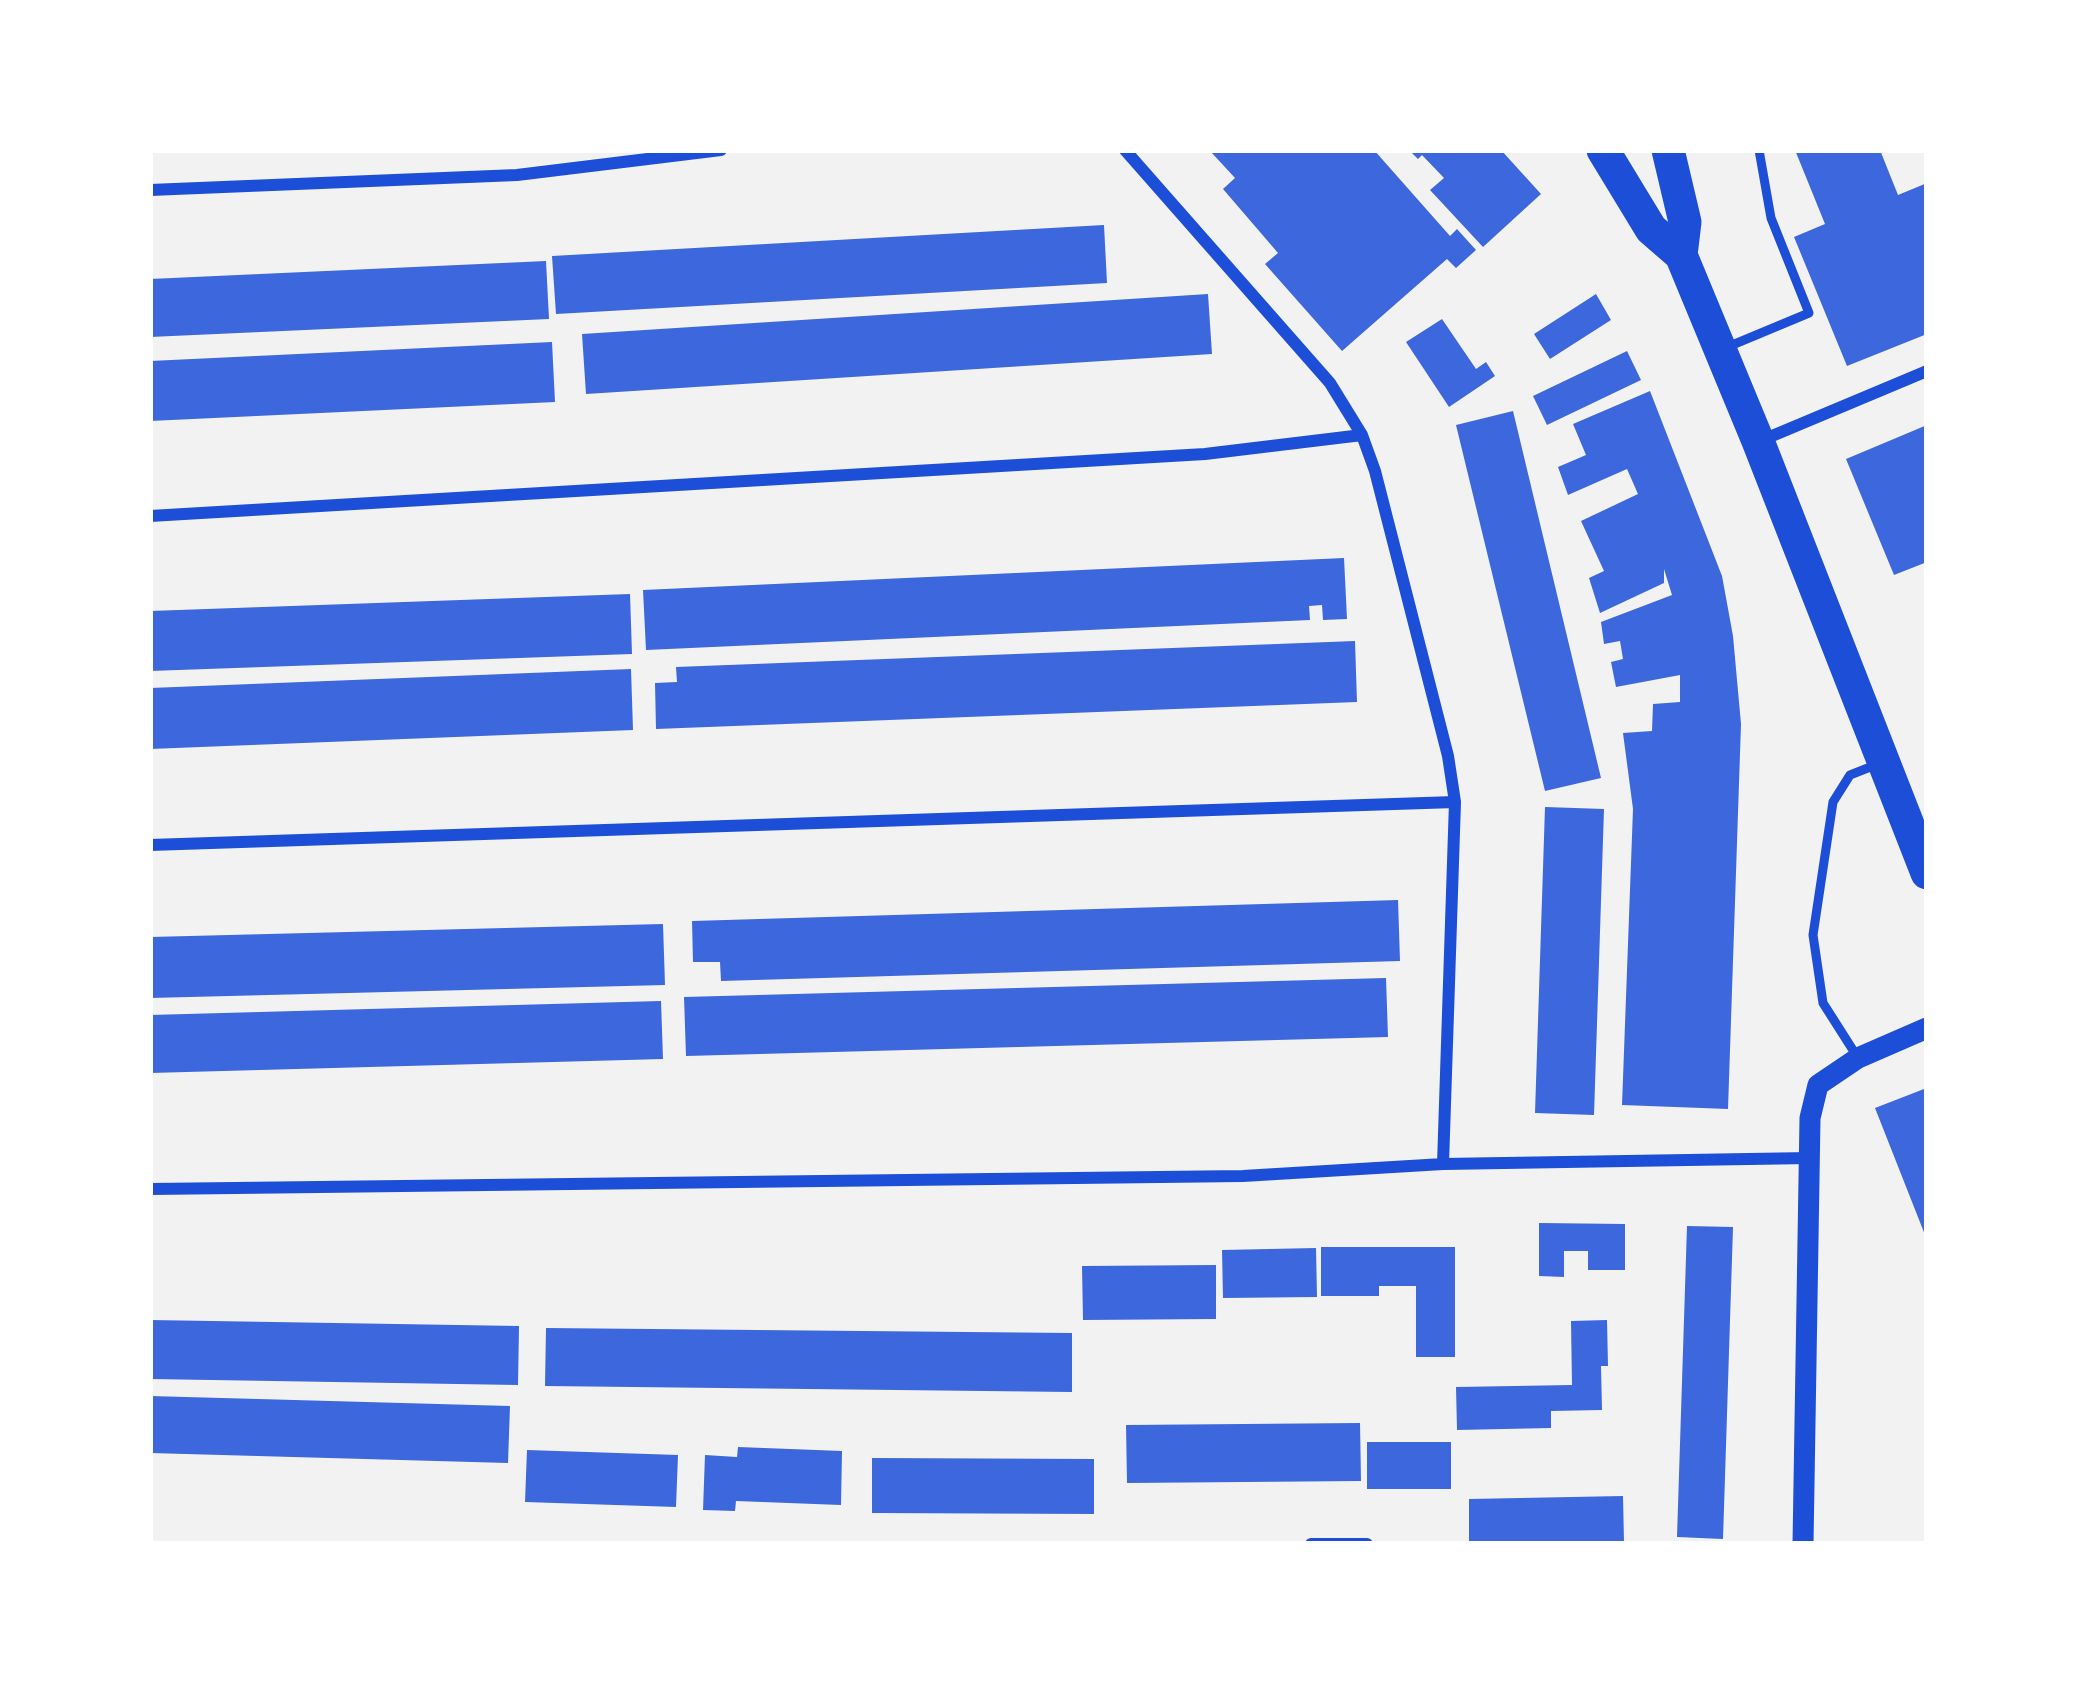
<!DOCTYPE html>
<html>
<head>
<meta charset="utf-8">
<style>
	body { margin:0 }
	#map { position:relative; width:2077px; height:1694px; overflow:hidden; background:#f2f2f2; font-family:Manrope,sans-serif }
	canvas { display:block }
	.frame { position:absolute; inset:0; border:153px solid #fff; pointer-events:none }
</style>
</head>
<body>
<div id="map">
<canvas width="2077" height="1694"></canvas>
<div class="frame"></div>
</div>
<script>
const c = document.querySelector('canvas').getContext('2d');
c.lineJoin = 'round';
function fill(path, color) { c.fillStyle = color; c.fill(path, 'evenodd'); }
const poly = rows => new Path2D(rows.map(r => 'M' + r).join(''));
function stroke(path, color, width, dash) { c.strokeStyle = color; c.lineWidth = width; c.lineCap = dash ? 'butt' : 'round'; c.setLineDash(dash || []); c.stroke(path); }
fill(poly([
	[1214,150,1374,150,1450,236,1457,229,1476,250,1456,268,1447,259,1342,351,1265,264,1278,253,1223,189,1235,178,1211,152],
	[1409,150,1501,150,1541,194,1483,247,1430,190,1444,178,1422,155,1418,159],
	[1795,150,1880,150,1898,195,1927,183,1927,334,1847,366,1794,237,1825,224],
	[1104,225,1107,283,556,314,552,256],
	[546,261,549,319,150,337,150,279],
	[1208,294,1212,354,586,394,582,334],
	[1596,294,1611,320,1550,359,1534,334],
	[1442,319,1476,369,1486,362,1495,376,1449,407,1406,342],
	[552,342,555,402,150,421,150,361],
	[1627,351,1641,380,1547,425,1533,396],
	[1650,391,1722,576,1733,636,1741,724,1728,1109,1622,1105,1633,809,1623,733,1652,731,1653,704,1680,702,1680,675,1616,687,1611,662,1623,659,1620,641,1604,644,1601,622,1672,595,1664,569,1664,583,1600,613,1589,578,1604,571,1581,521,1638,494,1627,469,1568,495,1558,467,1586,455,1573,424],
	[1513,411,1601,778,1545,791,1456,425],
	[1927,425,1927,562,1894,575,1846,459],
	[1344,558,1347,619,1323,620,1322,605,1309,606,1310,620,646,650,643,590],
	[630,594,632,654,150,671,150,611],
	[1355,641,1357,702,656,729,655,683,677,682,676,667],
	[631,669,633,730,150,749,150,688],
	[1545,807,1604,809,1594,1115,1535,1113],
	[1398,900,1400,961,721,981,720,962,693,962,692,921],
	[663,924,665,985,150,998,150,937],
	[1386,978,1388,1037,686,1056,684,997],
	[661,1001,663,1059,150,1073,150,1015],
	[1924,1089,1927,1096,1927,1240,1875,1108],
	[1539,1223,1625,1224,1625,1270,1588,1270,1588,1251,1564,1251,1564,1277,1539,1276],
	[1687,1226,1733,1227,1723,1539,1677,1537],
	[1321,1247,1455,1247,1455,1357,1416,1357,1416,1286,1379,1286,1379,1296,1321,1296],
	[1316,1248,1317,1297,1223,1298,1222,1250],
	[1216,1265,1216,1319,1083,1320,1082,1266],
	[150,1320,519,1326,518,1385,150,1379],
	[1607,1320,1608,1366,1601,1366,1602,1410,1551,1411,1551,1428,1457,1430,1456,1387,1572,1385,1571,1321],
	[546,1328,1072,1333,1072,1392,545,1386],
	[150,1396,510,1406,508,1463,150,1453],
	[1360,1423,1361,1481,1127,1483,1126,1425],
	[1367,1442,1451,1442,1451,1489,1367,1489],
	[738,1447,842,1451,841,1505,736,1501,735,1511,703,1510,705,1455,737,1457],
	[527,1450,678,1455,676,1507,525,1502],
	[872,1458,1094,1459,1094,1514,872,1513],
	[1623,1496,1624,1542,1469,1544,1469,1499]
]), '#3d67dc');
stroke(poly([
	[1725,348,1809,313,1771,218,1759,150],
	[1858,1058,1823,1003,1813,935,1833,802,1850,775,1878,764]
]), '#1d4ed8', 9);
stroke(poly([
	[1125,150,1330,383,1362,435,1375,471,1448,756,1455,802,1443,1164],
	[150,190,517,175,721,150],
	[1760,441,1927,371],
	[150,516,1205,454,1362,435],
	[150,845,1455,802],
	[150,1189,1243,1176,1443,1164,1810,1158],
	[1311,1544,1367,1544]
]), '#1d4ed8', 12);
stroke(poly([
	[1803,1544,1810,1118,1818,1085,1858,1058,1927,1028]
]), '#1d4ed8', 21);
stroke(poly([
	[1603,150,1651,229,1681,255,1758,441,1927,873],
	[1668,150,1685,222,1681,255]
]), '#1d4ed8', 33);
</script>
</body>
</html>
